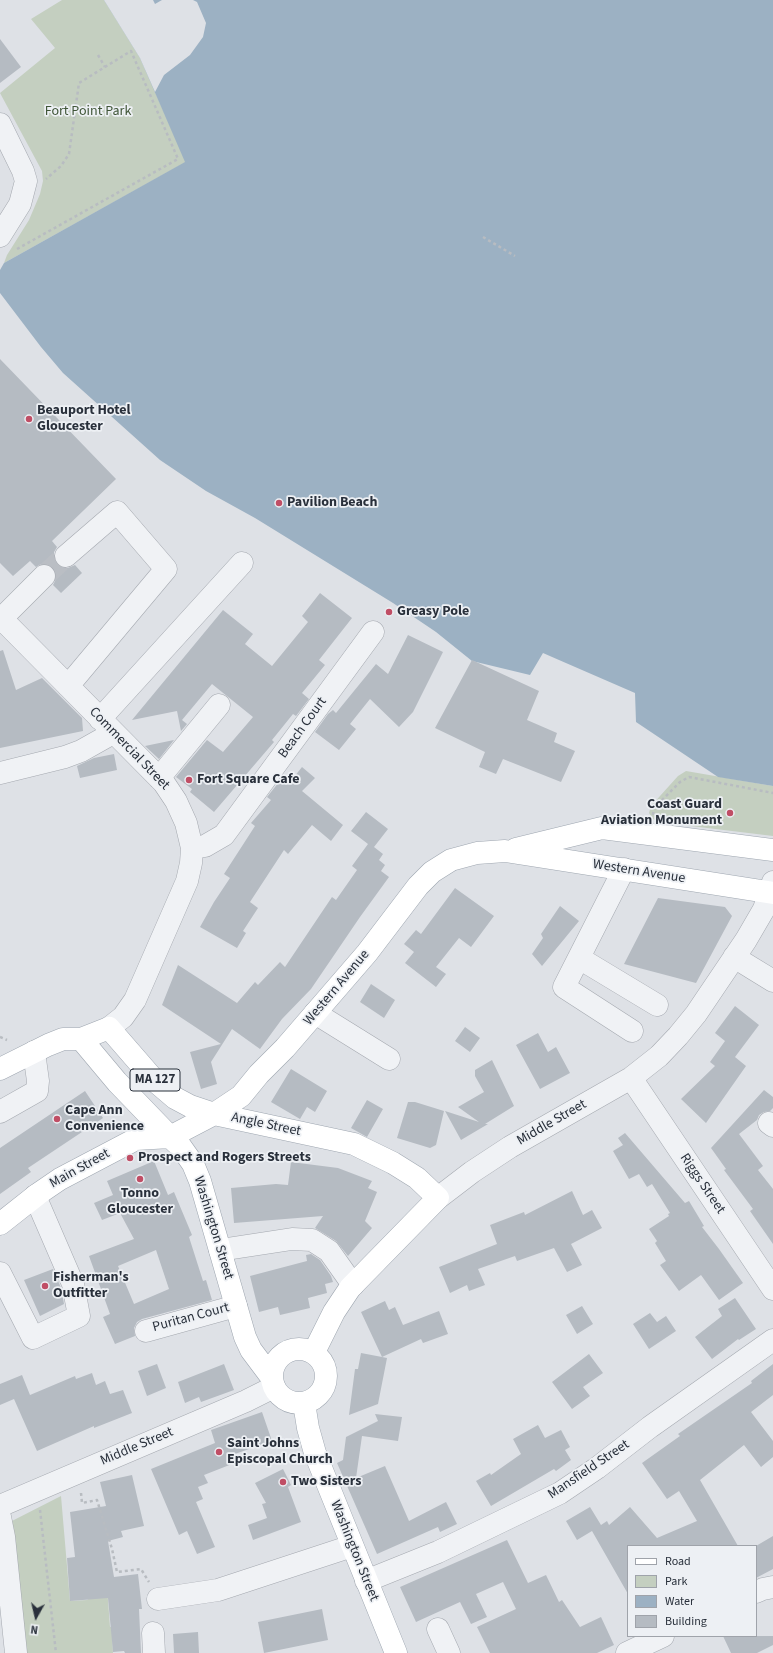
<!DOCTYPE html>
<html>
<head>
<meta charset="utf-8">
<style>
	body { margin:0 }
	#map { position:relative; width:773px; height:1653px; overflow:hidden; background:#dee1e6; font-family:"Source Sans 3",sans-serif }
	canvas { display:block }
	.legend { position:absolute; left:627px; top:1545px; width:130px; height:92px; box-sizing:border-box; background:#edf0f4; border:1px solid #9fa3aa; margin:0; padding:5px 7px; list-style:none; font-size:12px; color:#29303b }
	.legend li { display:flex; align-items:center; gap:8px; height:20px }
	.legend b { width:20px; border:1px solid #9fa3aa }
	.north { position:absolute; left:16px; top:1597px; width:40px; height:40px; -webkit-text-stroke:3px #edf0f4; paint-order:stroke; rotate:188deg; font-size:11px; font-weight:700; line-height:16px; text-align:center; color:#29303b }
	.north::after { content:''; display:block; margin:auto; width:14px; height:18px; background:#29303b; clip-path:polygon(50% 0,100% 100%,50% 72%,0 100%) }
</style>
</head>
<body>
<div id="map">
<canvas width="773" height="1653"></canvas>
<ul class="legend">
<li><b style="height:5px;background:#fff"></b>Road</li>
<li><b style="height:11px;background:#c4cfc0"></b>Park</li>
<li><b style="height:11px;background:#9cb1c3"></b>Water</li>
<li><b style="height:11px;background:#b5bbc2"></b>Building</li>
</ul>
<div class="north">N</div>
</div>
<script>
const c = document.querySelector('canvas').getContext('2d');
c.lineJoin = 'round';
function fill(path, color) { c.fillStyle = color; c.fill(path, 'evenodd'); }
const poly = rows => new Path2D(rows.map(r => 'M' + r).join(''));
function stroke(path, color, width, dash) { c.strokeStyle = color; c.lineWidth = width; c.lineCap = dash ? 'butt' : 'round'; c.setLineDash(dash || []); c.stroke(path); }
function drawText(font, color, halo, rows, align = 'center') {
  c.font = font + ' "Source Sans 3",sans-serif'; c.lineWidth = 3.5; c.setLineDash([]); c.textBaseline = 'middle'; c.strokeStyle = halo; c.fillStyle = color; for (const [text, x, y, turn = 0] of rows) {
    c.save(); c.translate(x, y); c.rotate((+turn || 0) * Math.PI / 180); c.textAlign = isNaN(turn) ? turn : align; if (halo) c.strokeText(text, 0, 0); c.fillText(text, 0, 0); c.restore();
  }
}
fill(poly([
	[62,0,104,0,140,58,186,162,4,263,7,255,29,220,40,194,43,181,42,171,0,93,55,48,31,19],
	[686,771,773,786,773,836,658,822,653,819,649,813,651,806,678,776],
	[61,1496,70,1601,87,1600,107,1587,110,1627,121,1626,112,1636,113,1653,24,1653,10,1522]
]), '#c4cfc0');
fill(poly([
	[104,0,773,0,773,786,718,777,636,722,635,693,559,660,543,653,530,675,472,661,436,632,393,603,255,518,206,491,160,460,63,373,41,347,0,293,0,270,4,263,185,162,140,58]
]), '#9cb1c3');
fill(poly([
	[104,0,153,0,155,4,162,0,193,0,197,2,206,23,203,37,190,55,164,75,155,92,140,58]
]), '#dee1e6');
fill(poly([
	[0,39,21,67,0,83],
	[0,359,116,479,52,541,57,547,54,552,54,558,57,564,62,568,68,568,75,565,82,573,61,593,53,585,56,579,56,572,53,567,48,564,41,564,36,567,30,561,13,576,0,563],
	[320,593,352,618,319,660,325,665,302,693,309,699,296,716,293,714,272,740,274,742,214,812,190,792,192,789,176,777,207,740,223,752,253,717,212,684,182,720,187,724,181,731,177,711,132,720,223,610,253,634,245,644,272,666,308,622,302,616],
	[408,635,443,652,413,712,399,727,370,699,350,724,356,729,339,750,315,732,328,714,333,710,336,713,376,664,388,674],
	[3,650,16,690,42,678,82,718,83,731,0,748,0,651],
	[472,660,539,691,527,720,557,733,554,742,575,751,561,782,503,759,496,774,479,767,485,752,435,728],
	[174,740,159,759,145,746],
	[114,754,117,770,80,778,77,766,94,758],
	[302,767,315,778,302,791,343,825,331,841,312,825,288,854,284,850,250,902,258,908,243,931,246,933,237,948,200,927,214,902,230,878,224,874,255,826,251,823,271,800,267,797,283,777,290,782],
	[366,812,388,829,374,847,383,854,379,860,385,865,381,871,389,877,360,917,311,989,282,1019,260,1049,232,1029,211,1062,217,1084,201,1089,190,1052,221,1044,162,1005,178,965,237,1003,255,982,258,985,280,962,285,967,332,897,336,900,357,870,352,866,368,844,351,831],
	[455,888,494,916,471,947,459,938,436,967,446,974,436,987,405,963,414,952,404,944,416,930,421,934],
	[658,898,725,907,732,916,696,983,624,964],
	[560,906,579,921,542,966,532,954,543,938,541,934],
	[371,984,395,1000,384,1018,360,1002],
	[735,1006,759,1025,735,1057,746,1066,706,1123,681,1099,715,1066,710,1062,725,1041,715,1033],
	[465,1027,480,1038,470,1052,455,1041],
	[538,1033,548,1052,556,1047,570,1073,540,1089,516,1045],
	[492,1060,514,1106,485,1124,488,1124,461,1140,445,1111,479,1122,458,1107,484,1092,475,1076,475,1070],
	[291,1069,327,1091,315,1112,307,1107,300,1119,271,1102],
	[764,1090,773,1097,773,1108,770,1111,764,1112,759,1115,757,1120,739,1134,763,1166,758,1170,773,1189,773,1244,750,1211,753,1209,724,1170,726,1169,711,1148],
	[85,1091,103,1118,28,1168,31,1172,0,1194,0,1148],
	[367,1100,383,1109,367,1137,351,1128],
	[408,1102,415,1102,444,1111,436,1145,430,1148,397,1138],
	[625,1133,685,1203,689,1201,704,1226,702,1227,719,1249,743,1283,719,1300,701,1275,679,1291,660,1265,666,1261,655,1243,657,1241,649,1229,669,1216,668,1214,670,1213,652,1184,647,1187,639,1174,629,1179,613,1151,623,1145,618,1138],
	[154,1161,168,1195,174,1192,192,1235,189,1237,203,1281,206,1280,212,1300,142,1319,137,1322,134,1328,135,1336,115,1344,103,1317,110,1314,89,1256,134,1239,120,1213,102,1220,94,1203,113,1195,107,1181],
	[156,1250,169,1289,134,1304,118,1266],
	[291,1162,338,1168,372,1181,368,1188,377,1192,365,1221,372,1228,348,1256,336,1241,315,1228,323,1216,234,1223,231,1188,276,1184,288,1185],
	[572,1191,583,1215,592,1210,602,1228,571,1244,582,1265,567,1272,554,1248,517,1261,515,1256,478,1269,485,1285,469,1291,467,1285,450,1293,439,1267,497,1244,490,1225,524,1212,525,1215],
	[311,1254,320,1260,331,1276,333,1282,325,1284,327,1293,308,1298,310,1308,280,1315,278,1307,259,1312,250,1276,307,1261,306,1255],
	[53,1269,61,1288,64,1304,40,1316,24,1280],
	[735,1298,756,1329,739,1340,738,1339,712,1359,695,1337,722,1316,718,1309],
	[385,1301,389,1310,395,1307,403,1325,439,1311,448,1334,423,1343,421,1339,382,1357,387,1358,378,1404,349,1415,355,1369,358,1369,361,1353,382,1357,361,1312],
	[582,1306,593,1324,577,1334,566,1315],
	[650,1313,657,1322,666,1316,676,1331,649,1349,633,1324],
	[589,1354,603,1373,583,1387,590,1396,572,1409,552,1382],
	[157,1364,166,1388,147,1396,138,1371],
	[224,1364,234,1390,201,1402,199,1397,185,1403,178,1382],
	[773,1364,773,1395,751,1412,773,1441,773,1457,761,1467,744,1445,700,1480,738,1546,628,1546,628,1594,592,1531,577,1540,566,1521,590,1507,601,1525,607,1521,609,1525,630,1507,657,1538,697,1521,679,1491,667,1499,642,1463,680,1436,678,1434,752,1383,751,1381],
	[92,1373,96,1385,105,1381,110,1394,123,1390,132,1413,94,1428,94,1426,37,1451,14,1399,0,1405,0,1384,22,1375,30,1395,75,1376,76,1379],
	[262,1412,272,1441,229,1456,232,1464,204,1475,208,1483,198,1487,203,1499,196,1502,215,1547,197,1554,187,1531,179,1535,151,1469,215,1443,211,1430],
	[375,1414,402,1417,398,1441,362,1436,356,1478,385,1466,409,1521,446,1502,457,1524,440,1532,438,1527,377,1554,337,1463,343,1460,346,1437,378,1421],
	[538,1425,545,1438,561,1430,570,1447,565,1450,571,1460,556,1471,554,1469,491,1506,476,1481,490,1473,491,1475,521,1454,513,1439],
	[283,1469,291,1485,288,1487,301,1522,253,1540,248,1525,267,1518,262,1504,266,1503,255,1483],
	[132,1475,144,1526,121,1531,123,1537,108,1541,114,1577,138,1574,142,1609,139,1609,141,1653,125,1653,124,1651,113,1652,108,1598,70,1601,67,1558,75,1557,70,1512,106,1506,100,1482],
	[773,1536,773,1569,756,1578,756,1546],
	[507,1540,528,1583,546,1575,559,1602,562,1600,580,1627,601,1617,614,1645,597,1653,490,1653,477,1627,516,1609,503,1582,476,1594,487,1617,471,1624,460,1602,416,1622,400,1587],
	[322,1609,328,1640,264,1653,258,1622],
	[198,1632,199,1653,174,1653,173,1634],
	[723,1636,773,1636,773,1645,757,1653,731,1653]
]), '#b5bbc2');
stroke(poly([
	[44,576,66,556]
]), '#babec4', 22, [22, 11]);
const minor = poly([
	[0,124,23,171,26,181,20,204,0,236],
	[66,556,117,512,166,569,68,686],
	[0,617,164,783,176,801,186,823,192,848,191,863,187,881,135,1000,123,1017,109,1028],
	[1,619,44,576],
	[100,719,242,563],
	[0,773,65,757,81,751,113,733],
	[159,778,219,705],
	[192,848,205,846,224,835,373,632],
	[624,869,564,987,632,1031],
	[734,957,773,981],
	[579,958,657,1005],
	[315,1013,389,1059],
	[631,1078,773,1289],
	[0,1112,37,1091,38,1081,34,1052],
	[769,1123,773,1126],
	[438,1198,472,1172,510,1147,631,1078,659,1056,678,1036,696,1014,746,940,764,909,773,882],
	[220,1250,292,1239,312,1240,329,1251,353,1285],
	[0,1273,33,1338,79,1316,73,1284,35,1196],
	[146,1331,236,1306],
	[0,1506,246,1401,274,1387],
	[0,1517,4,1537,16,1653],
	[366,1581,438,1552,560,1493,597,1468,650,1427,773,1340],
	[756,1592,763,1589,773,1587],
	[158,1599,218,1590,352,1546],
	[438,1629,449,1653],
	[153,1633,154,1653],
	[627,1653,663,1636]
]);
const major = poly([
	[516,849,602,828,773,850],
	[81,1039,117,1082,170,1137,181,1147,193,1164,200,1181,245,1337,251,1350,272,1378],
	[0,1069,48,1045,63,1039,81,1039,109,1028,155,1081,175,1098,190,1106,214,1114,354,1144,393,1163,417,1178,438,1198,350,1288,334,1312,314,1352],
	[0,1224,38,1194,60,1179,136,1139,170,1137,214,1114,241,1096,259,1074,285,1048,367,953,418,886,432,872,451,860,477,853,505,851,773,893],
	'272 1376a27 27 0 1 1 54 0a27 27 0 1 1-54 0Z',
	[304,1403,308,1428,315,1453,396,1653]
]);
stroke(minor, '#a4a8af', 23);
stroke(major, '#9ea6b0', 23);
stroke(poly([
	[98,55,105,67],
	[483,237,515,256],
	[17,249,178,159,131,51,79,83,69,154,61,166,46,179],
	[653,815,654,808,680,782,689,777,773,793],
	[0,1037,7,1040],
	[81,1493,82,1503,97,1500,112,1549,117,1572,141,1569,149,1582],
	[40,1510,56,1653]
]), '#b8bcc1', 2.5, [3, 3]);
stroke(minor, '#f0f2f5', 22);
stroke(major, '#fff', 22);
for (const [x, y, r, color] of [
	[29,419,4,"#c04e65"],
	[279,503,4,"#c04e65"],
	[389,612,4,"#c04e65"],
	[189,780,4,"#c04e65"],
	[730,813,4,"#c04e65"],
	[57,1119,4,"#c04e65"],
	[130,1158,4,"#c04e65"],
	[140,1179,4,"#c04e65"],
	[45,1286,4,"#c04e65"],
	[219,1452,4,"#c04e65"],
	[283,1482,4,"#c04e65"]
]) { const dot = new Path2D(); dot.arc(x, y, r, 0, 2 * Math.PI); c.fillStyle = color; c.fill(dot); stroke(dot, '#edf0f4', 1.5); }
for (const [x, y, w] of [
	[155,1080,50]
]) { const box = new Path2D(); box.roundRect(x - w / 2, y - 11, w, 22, 3); c.fillStyle = '#edf0f4'; c.fill(box); stroke(box, '#29303b', 1); }
drawText('bold 13px', '#29303b', null, [
	["MA 127",155,1080]
]);
drawText('14px', '#3f5537', '#edf0f4', [
	["Fort Point Park",88,112]
]);
drawText('bold 14px', '#29303b', '#edf0f4', [
	["Beauport Hotel",37,411],
	["Gloucester",37,427],
	["Pavilion Beach",287,503],
	["Greasy Pole",397,612],
	["Fort Square Cafe",197,780],
	["Coast Guard",722,805,"right"],
	["Aviation Monument",722,821,"right"],
	["Cape Ann",65,1111],
	["Convenience",65,1127],
	["Prospect and Rogers Streets",138,1158],
	["Tonno",140,1194,"center"],
	["Gloucester",140,1210,"center"],
	["Fisherman's",53,1278],
	["Outfitter",53,1294],
	["Saint Johns",227,1444],
	["Episcopal Church",227,1460],
	["Two Sisters",291,1482]
], 'left');
drawText('14px', '#29303b', '#edf0f4', [
	["Beach Court",303,728,-54],
	["Commercial Street",129,749,46],
	["Western Avenue",639,872,9],
	["Western Avenue",337,988,-50],
	["Middle Street",552,1123,-30],
	["Angle Street",266,1125,12],
	["Main Street",80,1169,-29],
	["Riggs Street",702,1184,56],
	["Washington Street",213,1228,73],
	["Puritan Court",191,1318,-15],
	["Middle Street",137,1447,-23],
	["Mansfield Street",589,1470,-34],
	["Washington Street",354,1551,68]
]);
</script>
</body>
</html>
